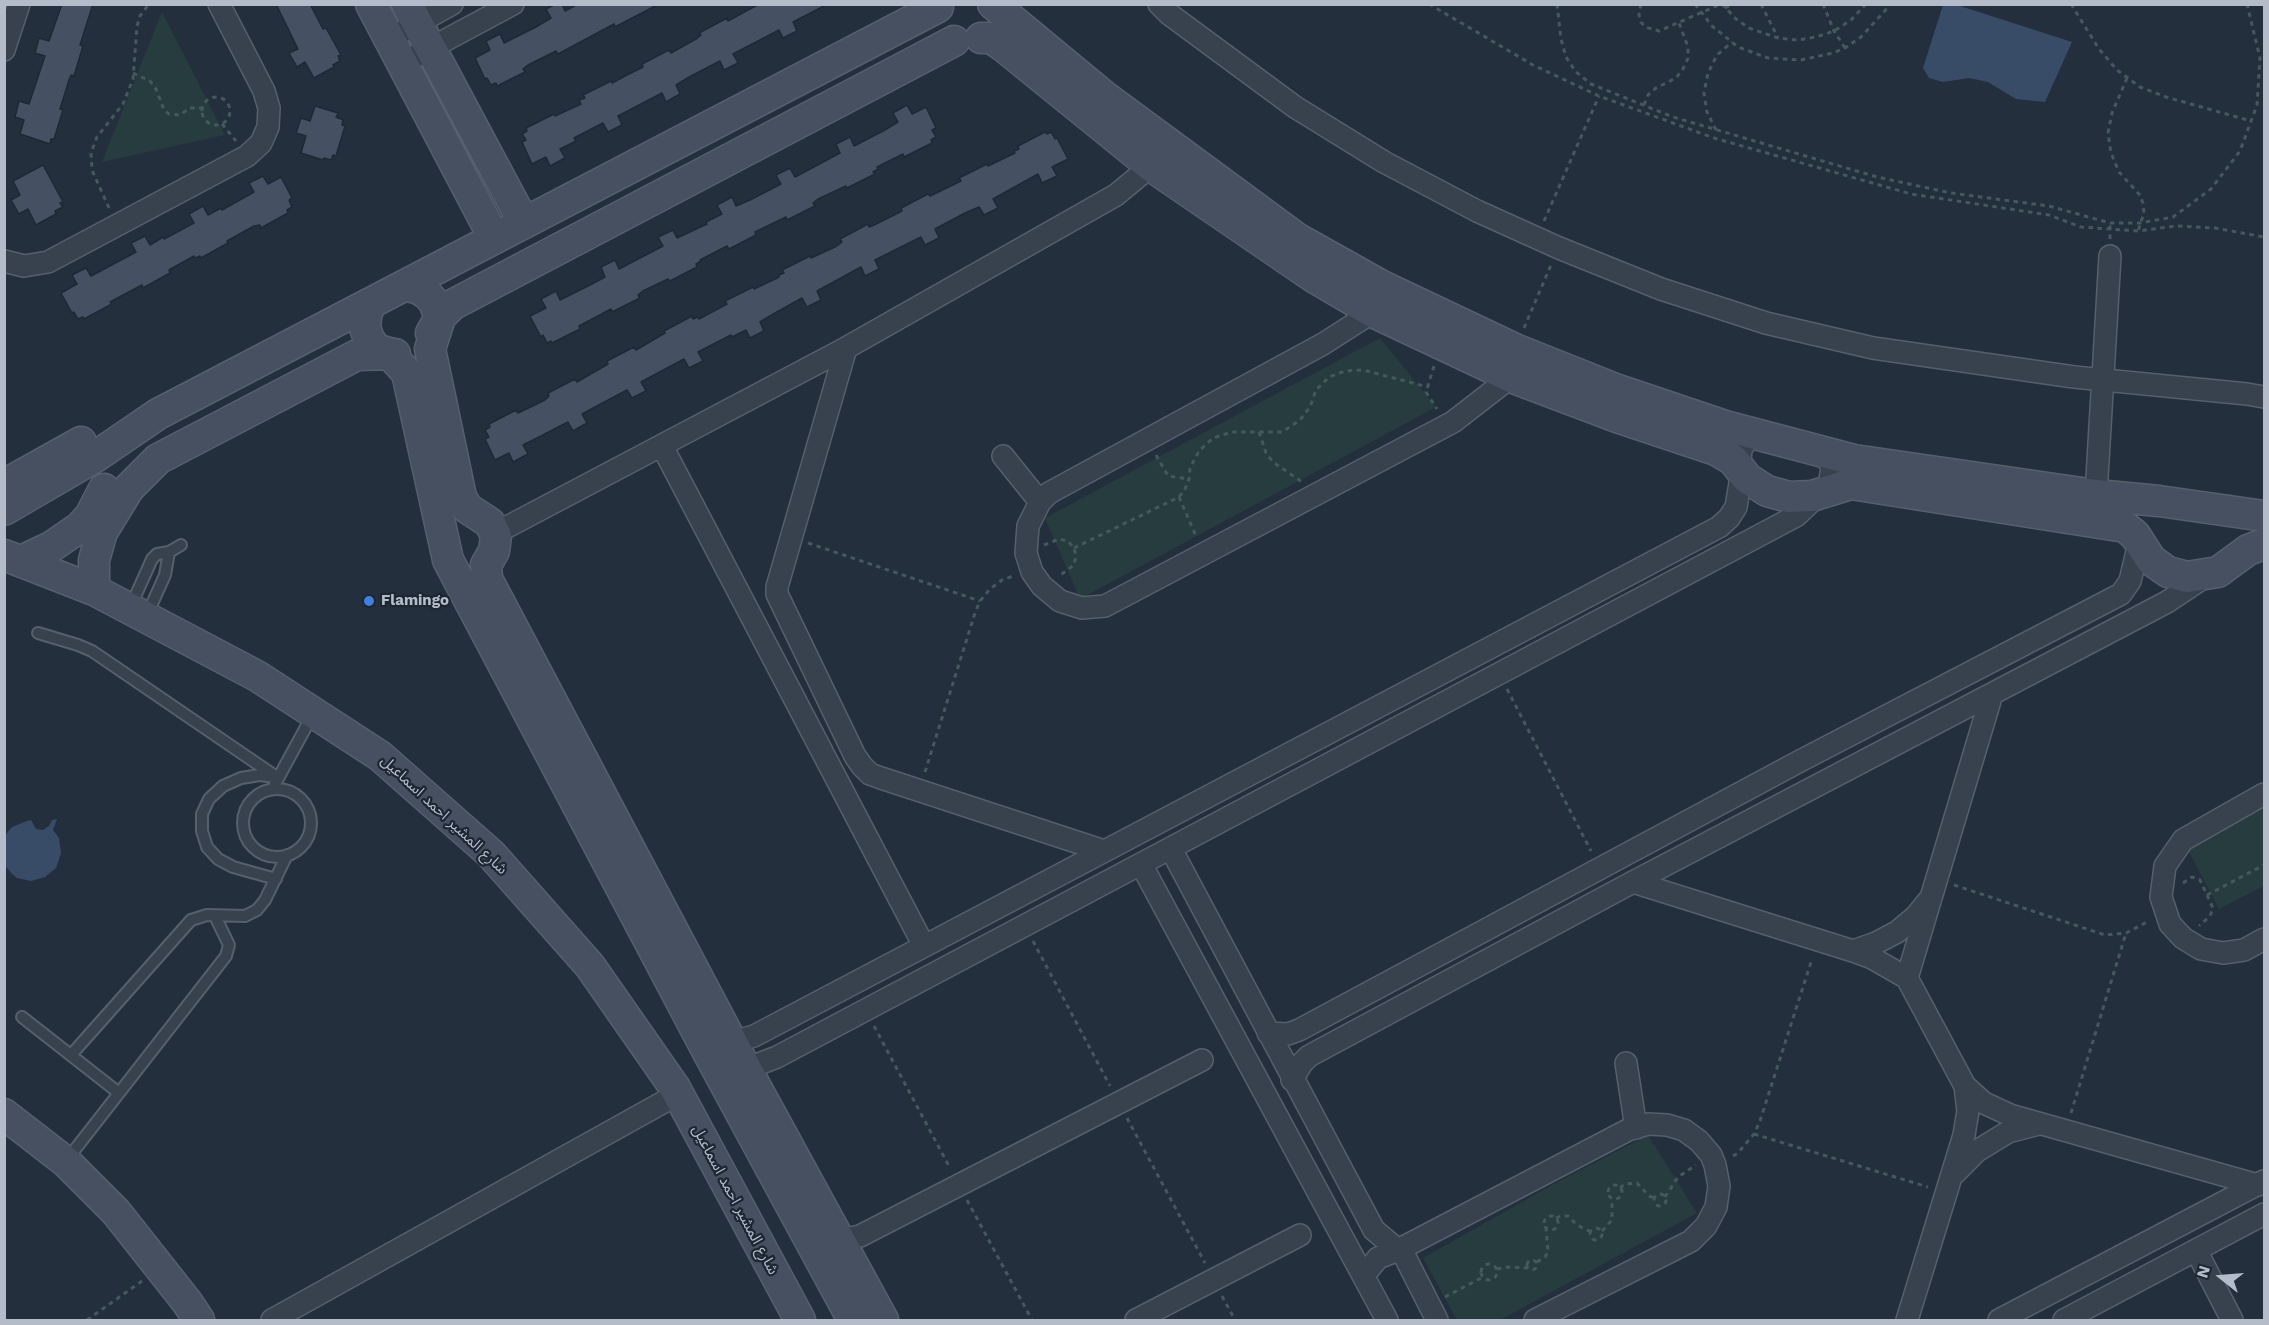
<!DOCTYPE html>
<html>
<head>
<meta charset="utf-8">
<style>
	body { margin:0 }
	#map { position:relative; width:2269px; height:1325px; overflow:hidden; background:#242f3e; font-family:"Work Sans",sans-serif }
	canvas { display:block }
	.frame { position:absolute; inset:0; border:6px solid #b4bcc9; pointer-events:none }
	.north { position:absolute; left:2191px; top:1247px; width:60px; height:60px; -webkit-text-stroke:4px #1d2633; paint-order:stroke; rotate:287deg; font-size:16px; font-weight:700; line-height:24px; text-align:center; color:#b4bcc9 }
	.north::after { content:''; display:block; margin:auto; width:21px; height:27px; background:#b4bcc9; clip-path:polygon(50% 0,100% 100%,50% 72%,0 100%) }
</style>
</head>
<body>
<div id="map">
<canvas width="2269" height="1325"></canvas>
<div class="frame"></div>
<div class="north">N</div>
</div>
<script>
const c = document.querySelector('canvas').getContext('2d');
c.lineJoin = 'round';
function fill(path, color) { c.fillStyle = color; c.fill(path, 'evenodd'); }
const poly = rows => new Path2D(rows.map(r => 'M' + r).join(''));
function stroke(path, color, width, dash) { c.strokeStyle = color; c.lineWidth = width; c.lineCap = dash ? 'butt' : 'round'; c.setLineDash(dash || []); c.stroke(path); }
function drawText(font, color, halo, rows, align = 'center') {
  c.font = font + ' "Work Sans","Noto Sans Arabic",sans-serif'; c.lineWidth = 4.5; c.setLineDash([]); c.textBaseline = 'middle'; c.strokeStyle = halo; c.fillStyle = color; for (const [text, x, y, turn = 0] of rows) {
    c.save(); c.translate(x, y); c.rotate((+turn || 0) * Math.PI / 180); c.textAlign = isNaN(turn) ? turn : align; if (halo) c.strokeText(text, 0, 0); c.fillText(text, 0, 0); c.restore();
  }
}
fill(poly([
	[162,12,225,135,102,162],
	[1380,338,1436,407,1080,599,1045,518],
	[2264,805,2264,886,2219,909,2186,846],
	[1648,1135,1697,1213,1500,1320,1457,1320,1423,1258,1552,1185]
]), '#263c3f');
fill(poly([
	[1943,5,1957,5,2072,42,2045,102,2016,99,1988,82,1969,78,1943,82,1929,78,1923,68],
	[57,819,53,830,59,838,61,853,56,868,45,877,31,881,17,878,11,873,5,865,5,837,7,833,12,827,27,821,31,820,36,829,43,830,49,826,52,820]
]), '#394c67');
const building = poly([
	[62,4,93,4,80,45,83,46,74,76,71,75,69,80,60,109,63,110,54,139,51,139,50,144,20,134,24,120,15,117,19,101,29,104,45,56,35,53,39,38,49,41,62,4],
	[276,4,310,4,323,29,326,28,341,55,338,56,340,61,333,65,334,67,314,78,305,62,297,67,289,53,298,49,276,4],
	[556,4,562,4,565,11,578,4,659,4,615,27,614,24,558,54,556,51,528,65,523,69,525,72,497,86,496,83,491,85,487,78,485,79,475,58,490,50,486,41,500,34,504,43,536,27,551,18,546,9,556,4],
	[759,4,828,4,793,22,797,31,783,38,779,30,733,54,738,63,724,70,720,61,691,76,676,85,680,94,666,102,662,93,618,116,622,125,608,132,603,123,574,138,576,141,560,149,565,158,550,166,546,157,532,164,522,142,526,140,522,134,527,131,526,128,554,114,555,116,581,104,579,100,585,98,583,95,611,81,612,83,629,74,643,67,642,64,669,50,671,53,696,39,701,35,699,33,727,18,728,21,759,4],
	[907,105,912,114,926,107,936,128,932,130,936,137,931,140,932,143,904,157,903,154,877,167,878,169,873,172,875,174,847,188,846,186,818,199,813,203,815,206,787,220,786,217,755,232,756,235,729,249,727,246,700,260,701,261,696,264,697,267,670,281,668,279,643,291,638,295,640,298,612,312,611,309,579,326,580,329,552,343,551,341,547,343,543,335,541,337,530,316,546,308,541,299,556,291,560,300,590,285,605,277,601,267,615,260,619,269,663,246,658,237,673,230,677,238,707,224,706,222,722,214,717,205,732,197,736,206,750,200,781,184,776,175,790,168,795,177,840,153,836,144,850,137,854,146,883,131,898,122,893,113,907,105],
	[315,106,338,113,336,117,343,120,342,125,345,126,336,156,333,155,331,160,324,158,323,160,301,153,306,136,296,133,301,118,310,121,315,106],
	[1045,132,1047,134,1051,132,1055,139,1057,138,1068,159,1052,167,1057,176,1042,183,1038,174,993,199,998,208,984,215,979,207,965,213,935,229,939,238,925,245,921,237,875,260,879,269,865,276,861,267,817,291,821,300,807,307,802,298,775,313,760,322,764,331,750,338,746,330,732,337,731,335,698,352,703,361,689,368,684,359,641,382,646,391,632,398,627,390,582,414,587,423,573,431,568,422,539,437,523,445,528,454,513,462,509,453,495,460,485,439,489,437,485,430,490,427,489,424,516,410,518,413,545,400,549,396,548,393,575,379,577,382,608,364,607,361,634,347,636,350,665,333,664,331,692,316,693,319,698,317,699,319,727,304,725,301,753,287,754,289,779,277,779,275,784,273,782,270,810,256,811,258,837,246,842,242,840,239,868,224,869,227,874,225,902,211,901,208,928,194,930,196,961,181,959,178,987,164,988,166,1015,153,1014,151,1019,149,1018,146,1045,132],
	[43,165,63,202,60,203,63,207,55,211,56,214,36,225,28,209,19,214,11,200,20,195,13,181,43,165],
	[263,176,268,184,281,177,292,198,289,200,292,207,287,210,288,213,261,228,260,225,254,226,227,241,228,243,201,258,200,256,195,258,194,256,169,270,170,273,143,288,142,285,110,302,112,304,84,319,83,317,78,319,74,312,72,313,61,293,77,284,72,275,86,268,91,276,136,252,131,243,145,236,150,245,163,237,164,239,194,223,189,214,203,206,208,215,221,208,222,210,254,192,249,183,263,176]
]);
fill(building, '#455162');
stroke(building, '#1f2835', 1.5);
const lane = poly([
	[130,608,152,559,157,554,169,552,181,545],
	[147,615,165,575,169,552],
	[38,633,78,645,92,651,278,778],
	[275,777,260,775,241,778,223,786,209,799,202,814,202,831,207,847,218,859,233,867,276,879],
	[275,784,312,716],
	'243 823a34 34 0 1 1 68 0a34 34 0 1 1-68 0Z',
	[22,1017,119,1093],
	[71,1055,191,920,207,915,245,916,257,910,265,900,287,855],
	[66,1161,226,956,229,945,215,916]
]);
const street = poly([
	[1159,4,1169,14,1295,107,1384,162,1477,211,1559,248,1661,289,1766,323,1873,348,2074,377,2247,394,2264,397],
	[405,30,452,4],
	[4,50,19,4],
	[401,64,513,4],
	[4,261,24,266,48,262,247,156,261,143,268,127,269,108,264,91,219,4],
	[1373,312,1323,344,1049,493,1040,502,1028,526,1026,553,1032,572,1042,586,1060,601,1082,608,1105,606,1453,422,1511,377],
	[846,348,777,587,777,594,855,756,862,766,870,774,881,778,1104,851],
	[662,446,924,946],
	[1003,456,1040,502],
	[2096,495,2110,256],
	[494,529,509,526,846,348,1116,195,1151,166],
	[2264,794,2183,840,2165,866,2161,897,2170,924,2183,938,2201,949,2223,953,2244,950,2264,939],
	[1171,849,1374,1230,1404,1255,1437,1320],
	[1141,864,1387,1320],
	[1633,882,1853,951,1872,958,1907,978,1965,1086,1984,1103,2010,1115,2258,1185],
	[1853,951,1876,943,1897,932,1916,916,1928,901],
	[1907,978,1992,694],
	[1268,1033,1288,1034,1299,1030,1800,761,2121,594,2130,581,2139,543],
	[720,1049,732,1042,754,1036,1719,527,1729,518,1736,507,1742,471,1740,460,1741,450,1746,441,1754,434],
	[1626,1063,1636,1128],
	[735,1076,746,1069,777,1057,1796,516,1829,485,1832,468,1825,453],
	[1292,1080,1302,1063,1309,1056,1633,882,2167,602,2206,576],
	[1955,1173,1977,1151,2008,1132,2039,1124],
	[840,1240,860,1236,1202,1060],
	[2196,1250,2232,1320],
	[1364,1275,1378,1258,1398,1250,1628,1130,1648,1124,1667,1125,1684,1130,1699,1141,1711,1155,1715,1165,1719,1186,1716,1207,1706,1226,1691,1241,1535,1320],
	[272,1320,678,1094],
	[1136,1320,1300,1235],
	[1907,1320,1964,1135,1968,1111,1965,1086],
	[1999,1320,2264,1181],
	[2064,1320,2264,1214]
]);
const secondary = poly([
	[371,4,494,238],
	[407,4,524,223],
	[993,4,1104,96,1298,239,1382,286,1515,349,1618,390,1725,426,1854,460,2096,495,2159,501,2264,516],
	[981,38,991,38,1003,46,1151,166,1312,276,1373,312,1511,377,1617,417,1716,450,1733,460,1747,478,1767,491,1789,497,1812,496,1851,484,2125,527,2135,535,2151,560,2168,572,2187,577,2218,572,2248,550,2264,544],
	[406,286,417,288,427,294,434,302,440,318,430,349,461,497,467,508,490,523,496,536,494,551,486,565,487,579,746,1069,883,1320],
	[370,304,366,316,365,328,369,339,376,349,389,353,407,373,448,560,710,1056,853,1320],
	[431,333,440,317,452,305,954,41],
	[4,485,81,442],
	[4,510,95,457,158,414,938,7],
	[4,555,94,590,257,676,380,756,491,854,590,966,675,1088,800,1320],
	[21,561,51,547,80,527,90,516,104,489],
	[94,590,94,560,102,532,129,488,158,459,357,355,395,354],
	[4,1114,66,1162,116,1212,187,1302,199,1320]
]);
stroke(lane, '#565f6c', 14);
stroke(street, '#565f6c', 24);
stroke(secondary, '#565f6c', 33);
stroke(poly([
	[1429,4,1533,65,1599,96,1714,138,1911,194,2049,215,2081,227,2138,231,2176,226,2215,228,2264,237],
	[1557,4,1561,39,1566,57,1576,72,1591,84,1673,117,1877,177,1951,193,2049,206,2110,223,2140,223,2173,217,2211,189,2240,151,2257,105,2260,58,2247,4],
	[1641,4,1639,15,1641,22,1645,27,1659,31,1721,4],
	[1695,4,1712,26,1738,47,1768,58,1801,60,1833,53,1845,48,1861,37,1891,4],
	[1722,4,1736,19,1749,28,1778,38,1797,40,1816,37,1834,31,1851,20,1866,4],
	[1761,4,1778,38],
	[1823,4,1834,31,1845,48],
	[2071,4,2099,49,2117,70,2140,87,2166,97,2251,121],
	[1725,8,1733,4],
	[133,73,150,81,156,89,164,110,169,114,180,115,190,108,202,108],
	[2127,78,2112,113,2108,133,2111,153,2119,172,2139,194,2143,203,2144,213,2138,231],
	'202 111a14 14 0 1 1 28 0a14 14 0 1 1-28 0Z',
	[1644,105,1648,95,1656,88,1676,78,1683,69,1688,58,1688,47,1679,23],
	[222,124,236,141],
	[1716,130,1707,112,1704,93,1708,73,1717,55,1732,42],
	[109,208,92,170,91,153,97,137,123,104,133,79,137,26,140,16,149,4],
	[1544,221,1599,96],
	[2110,239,2110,223],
	[1524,328,1551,265],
	[1434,366,1426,392,1437,409],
	[1259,432,1266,453,1273,462,1302,482],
	[1156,455,1168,476,1189,479],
	[1179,497,1196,536],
	[808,543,980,601],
	[1044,545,1059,539,1068,541,1074,548,1076,556,1074,565,1058,577],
	[1074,548,1179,497,1185,489,1189,479,1190,468,1199,451,1213,438,1232,432,1282,432,1300,420,1310,407,1316,390,1329,377,1345,371,1363,370,1428,387],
	[1507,689,1591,851],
	[925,772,975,613,980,601,990,589,1002,580,1013,576],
	[2183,883,2192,877,2200,880,2213,908,2210,916,2199,926],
	[1954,885,2105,935,2126,933,2149,921],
	[2207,895,2264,865],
	[1033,941,1110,1086],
	[874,1026,950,1168],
	[2071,1113,2126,933],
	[1127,1118,1205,1263],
	[1754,1134,1928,1187],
	[1733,1156,1738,1153,1754,1134,1760,1121,1812,959],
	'1608 1192a7 7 0 1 1 14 0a7 7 0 1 1-14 0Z',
	[1620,1188,1625,1184,1637,1183,1649,1196,1654,1198],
	'1654 1200a6 6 0 1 1 12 0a6 6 0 1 1-12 0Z',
	[1665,1197,1678,1177,1696,1165],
	[967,1200,1032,1320],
	'1544 1223a7 7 0 1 1 14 0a7 7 0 1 1-14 0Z',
	[1556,1218,1561,1216,1568,1216,1577,1225,1591,1232],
	'1590 1234a6 6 0 1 1 12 0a6 6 0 1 1-12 0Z',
	[1602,1231,1612,1220,1612,1199],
	'1527 1265a5 5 0 1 1 10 0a5 5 0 1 1-10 0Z',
	[1537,1262,1545,1257,1548,1252,1546,1228],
	'1481 1272a8 8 0 1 1 16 0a8 8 0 1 1-16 0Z',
	[1497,1269,1507,1267,1528,1268],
	[1222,1296,1235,1320],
	[1445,1297,1483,1277],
	[87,1320,142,1281]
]), '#44595c', 3, [4.5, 4.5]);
stroke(lane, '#38414e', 10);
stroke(street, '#38414e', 21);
stroke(secondary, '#465061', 30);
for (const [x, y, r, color] of [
	[369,601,6,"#3f7fe0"]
]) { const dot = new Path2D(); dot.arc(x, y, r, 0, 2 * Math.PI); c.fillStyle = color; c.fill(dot); stroke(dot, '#1d2633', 2); }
drawText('bold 15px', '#b4bcc9', '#1d2633', [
	["Flamingo",381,601]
], 'left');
drawText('15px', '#b4bcc9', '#1d2633', [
	["شارع المشير احمد اسماعيل",444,815,43],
	["شارع المشير احمد اسماعيل",735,1200,62]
]);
</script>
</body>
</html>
